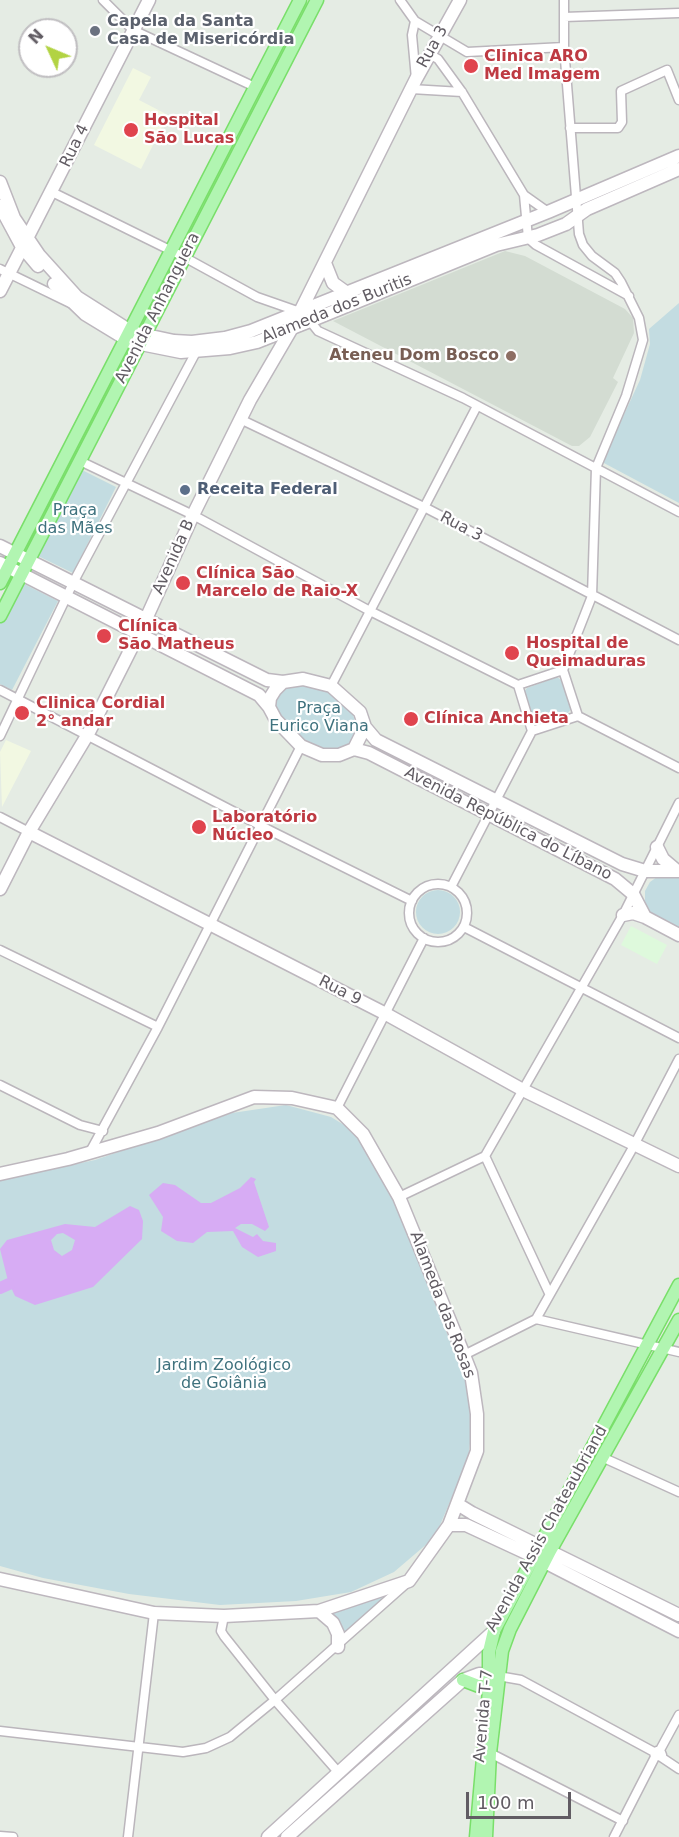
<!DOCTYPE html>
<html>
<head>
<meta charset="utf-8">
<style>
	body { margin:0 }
	#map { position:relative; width:679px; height:1837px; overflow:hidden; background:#e5ece4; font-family:"DejaVu Sans",sans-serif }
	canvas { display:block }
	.north { position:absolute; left:18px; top:18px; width:60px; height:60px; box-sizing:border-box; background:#fff; border:2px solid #c0bec1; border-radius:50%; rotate:314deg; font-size:16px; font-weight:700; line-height:24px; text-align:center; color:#615c63 }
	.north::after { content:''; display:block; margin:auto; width:21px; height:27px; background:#b2d343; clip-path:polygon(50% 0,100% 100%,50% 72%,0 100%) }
	.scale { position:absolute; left:466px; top:1792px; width:105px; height:27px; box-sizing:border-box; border:3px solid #615c63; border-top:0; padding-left:8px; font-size:18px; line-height:21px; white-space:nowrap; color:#615c63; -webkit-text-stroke:4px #fff; paint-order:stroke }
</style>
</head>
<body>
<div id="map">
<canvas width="679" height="1837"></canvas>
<div class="north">N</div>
<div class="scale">100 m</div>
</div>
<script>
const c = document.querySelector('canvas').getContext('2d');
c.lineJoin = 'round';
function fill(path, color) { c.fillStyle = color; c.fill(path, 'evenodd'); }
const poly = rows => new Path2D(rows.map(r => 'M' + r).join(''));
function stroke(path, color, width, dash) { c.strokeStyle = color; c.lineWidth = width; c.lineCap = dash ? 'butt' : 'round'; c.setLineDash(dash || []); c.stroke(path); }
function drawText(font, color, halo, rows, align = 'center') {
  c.font = font + ' "DejaVu Sans",sans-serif'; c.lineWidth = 4.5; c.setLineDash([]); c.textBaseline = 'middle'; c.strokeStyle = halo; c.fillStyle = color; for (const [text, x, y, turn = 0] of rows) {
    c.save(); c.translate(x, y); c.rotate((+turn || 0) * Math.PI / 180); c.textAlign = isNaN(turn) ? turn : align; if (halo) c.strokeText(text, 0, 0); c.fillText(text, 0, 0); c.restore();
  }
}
fill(poly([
	[631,926,667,945,657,964,621,945]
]), '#def9dc');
fill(poly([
	[505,251,525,256,625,309,633,318,634,333,613,378,618,382,590,437,579,446,572,446,333,321]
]), '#d3dcd2');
fill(poly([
	[133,68,151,77,139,100,168,115,141,169,94,145],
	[6,740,31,751,2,807,0,752]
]), '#f2f8e2');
fill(poly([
	[679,303,679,503,602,462,640,380,650,344,649,329],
	[78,468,116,487,73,573,34,554],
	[20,582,58,601,12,690,0,684,0,620],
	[557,677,561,680,571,709,567,714,539,724,533,720,524,692,527,688],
	[297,683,321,687,347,703,359,728,357,738,342,751,327,751,308,744,294,734,273,706,277,693,285,685],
	[669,873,679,878,679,930,650,914,645,901,645,891,650,882,661,874],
	'416 912a22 22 0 1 1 44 0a22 22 0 1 1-44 0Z',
	[286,1105,331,1117,349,1128,363,1144,391,1193,472,1396,473,1420,468,1459,435,1537,394,1572,351,1592,296,1601,220,1605,129,1594,43,1578,0,1566,0,1180,95,1160,232,1113],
	[390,1594,343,1637,328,1614]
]), '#c3dce1');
fill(poly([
	[251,1177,256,1179,254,1182,269,1227,265,1231,252,1224,241,1224,235,1228,253,1237,257,1234,263,1241,276,1243,276,1251,258,1257,242,1247,233,1231,207,1232,193,1243,177,1241,161,1231,163,1217,149,1195,163,1183,175,1185,201,1203,211,1203,240,1188],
	[130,1206,139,1210,143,1221,142,1239,93,1287,35,1305,15,1296,8,1281,0,1249,7,1240,65,1224,95,1227],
	[63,1233,75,1240,72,1250,62,1256,54,1250,51,1240,57,1234]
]), '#d7acf4');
stroke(poly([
	[0,1288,9,1284]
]), '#d7acf4', 12);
const street = poly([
	[103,0,133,30,255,87],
	[400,0,415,21,467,52,564,47],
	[564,17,679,13],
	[415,21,412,35,416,79],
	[429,54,438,59,462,92,524,195,548,212],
	[411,89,462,92],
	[570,128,618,128,622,122,621,91,667,70,679,100],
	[52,192,184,257,257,297,300,312],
	[524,195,528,238,536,245,629,296],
	[0,269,70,303],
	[311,316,310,321,318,331,463,398,679,512],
	[240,419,426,508,679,640],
	[80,461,193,515,370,611,518,685],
	[563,670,592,596,596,468,626,396,643,340,639,318,621,282,615,273,592,256,583,245,579,234,564,47,564,0],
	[563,670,578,716,532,731,518,685,563,670],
	[331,686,477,406],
	[0,690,271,831,412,901],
	[578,716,679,768],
	[0,736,74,581,196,352],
	[0,817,29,832],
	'409 913a29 29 0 1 1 58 0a29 29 0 1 1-58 0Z',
	[451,887,532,731],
	[464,927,679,1038],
	[0,950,158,1027],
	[0,1085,80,1125,103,1131],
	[337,1108,424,938],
	[90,1152,158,1027,301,746],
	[485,1156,623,915,679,803],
	[485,1156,549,1293],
	[399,1197,485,1156],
	[536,1319,631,1151,679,1059],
	[536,1319,679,1352],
	[464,1355,536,1319],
	[604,1458,679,1492],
	[224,1616,221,1631,224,1636,275,1700,339,1773],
	[498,1676,521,1680,654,1752,655,1757,662,1755,660,1750,654,1752],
	[0,1731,183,1752,206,1748,230,1737,275,1700,407,1583],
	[660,1750,679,1715],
	[490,1753,623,1821],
	[661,1757,679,1769],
	[0,1836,13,1837],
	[128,1837,154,1613],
	[614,1837,655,1757]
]);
const secondary = poly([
	[0,182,14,218,39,255,77,297,132,332,174,341,192,342,225,338,251,331,548,212,679,156],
	[0,206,22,247,38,266],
	[325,263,333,283,347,293],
	[54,284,85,314,131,342,181,352,230,348,257,342,310,321,496,245,538,235,566,224,587,209,679,169],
	[0,291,149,0],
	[0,546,267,680,283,682],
	[0,563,259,695,269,707],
	[303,679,331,686,360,712,365,727,354,749,339,755,322,755,301,746,276,720,269,707,270,698,275,690,283,682,303,679],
	[365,727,376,740,622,864,645,871,679,871],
	[354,749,369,753,615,879,633,894,645,917,679,935],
	[29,832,386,1014,523,1090,679,1166],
	[657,847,663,859,676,870],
	[0,889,29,832,88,734,146,619,193,515,250,400,292,328,416,79,460,0],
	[623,915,633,913,645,917],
	[0,1174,68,1159,158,1133,254,1097,292,1098,337,1108,363,1134,399,1197,464,1355,471,1373,477,1414,477,1451,449,1525,409,1581,319,1611,224,1616,154,1613,0,1579],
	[459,1505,472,1513,679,1615],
	[449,1525,466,1525,535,1557,679,1631],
	[319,1611,333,1623,338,1634,338,1647],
	[268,1837,494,1631],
	[287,1837,463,1680,479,1674,498,1676]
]);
const primary = poly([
	[0,583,300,0],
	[0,616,317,0],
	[463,1680,489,1690],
	[476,1837,489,1690,489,1652,494,1631,679,1285],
	[486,1837,490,1753,502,1651,510,1629,550,1551,679,1320]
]);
stroke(street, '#bbb6bc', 11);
stroke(secondary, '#bdb7be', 15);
stroke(primary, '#79df6a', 15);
stroke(street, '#fff', 8);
stroke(secondary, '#fff', 12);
stroke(primary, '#b1f5b1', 12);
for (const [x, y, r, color] of [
	[95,31,6,"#6b7280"],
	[471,66,8,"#e0444e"],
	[131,130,8,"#e0444e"],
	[511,356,6,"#8d6e63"],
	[185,490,6,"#5c6f8a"],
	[183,583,8,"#e0444e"],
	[104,636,8,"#e0444e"],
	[512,653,8,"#e0444e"],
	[22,713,8,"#e0444e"],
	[411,719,8,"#e0444e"],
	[199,827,8,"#e0444e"]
]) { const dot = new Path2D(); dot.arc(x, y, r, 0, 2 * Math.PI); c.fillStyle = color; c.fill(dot); stroke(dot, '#fff', 2); }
drawText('bold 16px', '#5b616d', '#fff', [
	["Capela da Santa",107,22],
	["Casa de Misericórdia",107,40]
], 'left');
drawText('16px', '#615c63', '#fff', [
	["Rua 3",433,47,-61],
	["Rua 4",75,146,-64],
	["Avenida Anhanguera",158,308,-63],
	["Alameda dos Buritis",337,309,-22],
	["Rua 3",461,527,28],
	["Avenida B",174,557,-66],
	["Avenida República do Líbano",508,824,27],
	["Rua 9",340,991,27],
	["Alameda das Rosas",442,1305,69],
	["Avenida Assis Chateaubriand",547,1529,-61],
	["Avenida T-7",484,1716,-85]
]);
drawText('bold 16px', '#be3a42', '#fff', [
	["Clinica ARO",484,57],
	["Med Imagem",484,75],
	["Hospital",144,121],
	["São Lucas",144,139],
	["Clínica São",196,574],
	["Marcelo de Raio-X",196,592],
	["Clínica",118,627],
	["São Matheus",118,645],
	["Hospital de",526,644],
	["Queimaduras",526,662],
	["Clinica Cordial",36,704],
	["2° andar",36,722],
	["Clínica Anchieta",424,719],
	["Laboratório",212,818],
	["Núcleo",212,836]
], 'left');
drawText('bold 16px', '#785e54', '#fff', [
	["Ateneu Dom Bosco",499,356]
], 'right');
drawText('bold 16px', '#4e5e75', '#fff', [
	["Receita Federal",197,490]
], 'left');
drawText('16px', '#3f727e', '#fff', [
	["Praça",75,511],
	["das Mães",75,529],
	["Praça",319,709],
	["Eurico Viana",319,727],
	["Jardim Zoológico",224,1366],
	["de Goiânia",224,1384]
]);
</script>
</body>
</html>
